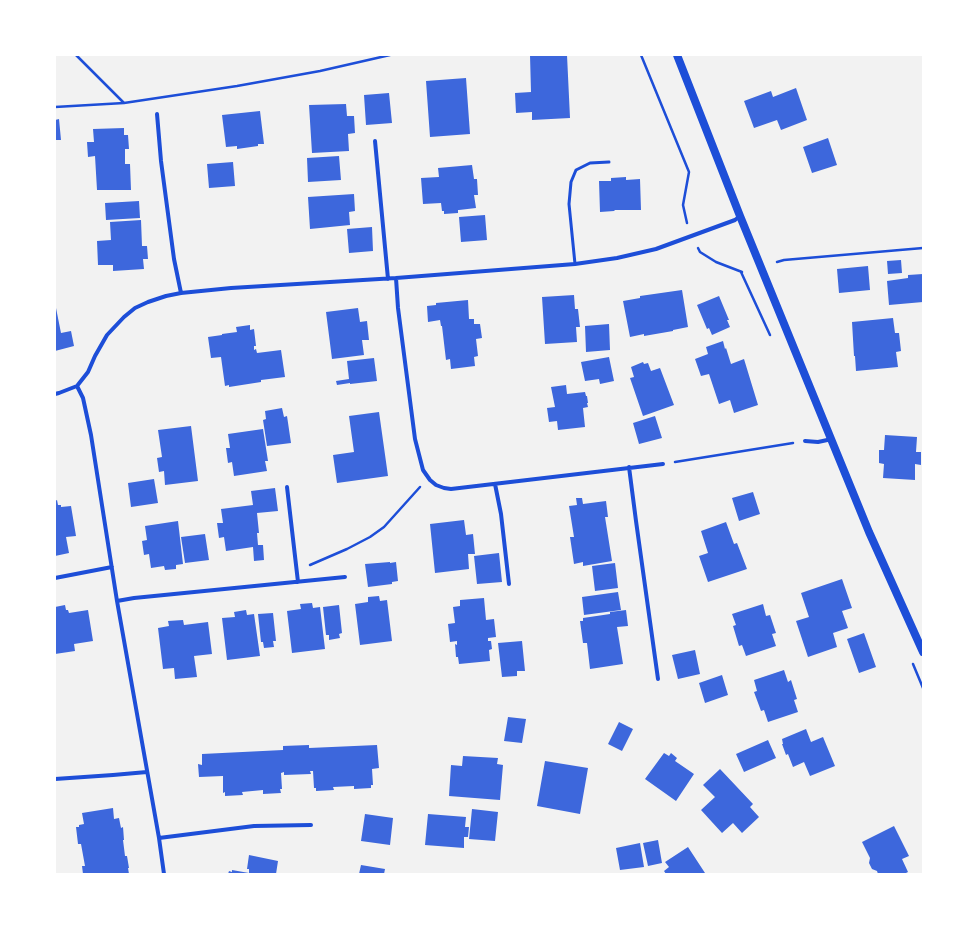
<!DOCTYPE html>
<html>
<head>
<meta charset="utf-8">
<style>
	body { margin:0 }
	#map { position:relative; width:978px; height:929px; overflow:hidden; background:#f2f2f2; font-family:Arial,sans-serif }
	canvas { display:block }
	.frame { position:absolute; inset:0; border:56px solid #fff; pointer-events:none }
</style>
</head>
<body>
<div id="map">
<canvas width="978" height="929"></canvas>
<div class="frame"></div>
</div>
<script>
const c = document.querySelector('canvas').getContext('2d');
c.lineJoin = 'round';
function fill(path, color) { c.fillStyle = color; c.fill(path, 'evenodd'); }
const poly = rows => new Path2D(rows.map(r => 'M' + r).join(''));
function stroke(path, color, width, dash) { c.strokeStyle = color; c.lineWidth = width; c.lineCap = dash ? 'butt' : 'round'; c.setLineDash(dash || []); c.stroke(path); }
fill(poly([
	[530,55,567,55,570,118,532,120,532,112,516,113,515,93,531,92],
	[466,78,470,134,430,137,426,81],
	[796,88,807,120,781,130,777,120,754,128,744,101,771,91,773,97],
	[389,93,392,123,366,125,364,95],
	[346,104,347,116,354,116,355,133,348,134,349,151,312,153,309,105],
	[260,111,264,144,258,144,258,146,237,149,237,146,226,147,222,115],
	[59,119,61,140,55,140,55,120],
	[124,128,124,135,128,135,129,149,125,149,125,164,130,164,131,190,97,190,95,156,88,157,87,142,94,142,93,129],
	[828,138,837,165,812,173,803,147],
	[339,156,341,180,308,182,307,158],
	[233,162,235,186,209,188,207,164],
	[472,165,474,179,477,179,478,195,474,195,476,208,459,210,458,210,458,213,444,214,444,211,442,211,441,203,423,204,421,178,439,177,438,168],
	[626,177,626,180,640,179,641,210,615,210,614,211,600,212,599,181,611,181,611,178],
	[354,194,355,211,349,212,350,225,310,229,308,197],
	[139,201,140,218,106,220,105,203],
	[485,215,487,240,461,242,459,217],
	[141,220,142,246,147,246,148,259,143,259,144,269,113,271,113,265,98,265,97,241,111,240,110,222],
	[372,227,373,251,349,253,347,229],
	[901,260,902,273,888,274,887,261],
	[868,266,870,290,839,293,837,269],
	[923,274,923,302,889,305,887,281,908,278,908,275],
	[682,290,688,327,673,330,673,331,644,336,644,334,630,337,623,301,640,298,640,296],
	[574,295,575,309,578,309,580,327,576,327,577,342,545,344,542,297],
	[719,296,729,320,727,320,730,327,712,335,709,328,707,329,697,305],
	[468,300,469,319,474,319,474,324,480,324,482,338,476,339,478,356,474,357,475,366,451,369,450,359,446,360,442,326,441,326,440,320,428,322,427,306,436,305,436,303],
	[55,308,56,308,61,333,71,331,74,346,55,351],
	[358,308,360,322,367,321,369,340,362,340,364,355,332,359,326,312],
	[893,318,895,333,899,333,901,351,896,352,898,367,856,371,855,356,854,356,852,322],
	[609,324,610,350,586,352,585,326],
	[250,325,250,330,254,329,256,346,254,346,254,350,256,349,257,353,281,350,285,377,261,380,261,382,229,387,229,385,225,386,221,357,211,358,208,337,222,335,222,334,237,332,236,327],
	[723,341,725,349,726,348,731,364,744,359,758,405,734,413,730,400,719,404,709,374,701,376,695,359,708,354,706,347],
	[609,357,614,381,600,384,599,379,585,381,581,362],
	[374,358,377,381,350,384,350,383,337,385,336,381,349,379,347,361],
	[643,362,644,364,648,363,651,371,660,368,674,405,643,416,630,378,634,377,631,367],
	[566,385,567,394,585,392,586,396,587,396,588,403,587,403,588,407,583,408,585,427,558,430,557,421,549,422,547,408,555,407,551,387],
	[282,408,284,417,287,416,291,443,267,446,263,420,266,419,265,411],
	[379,412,388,476,337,483,333,455,354,452,349,416],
	[655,416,662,438,639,444,633,423],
	[191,426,198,481,165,485,164,471,159,472,157,458,162,457,158,430],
	[263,429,268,461,265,461,267,471,234,476,232,462,228,463,226,448,230,448,228,434],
	[885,435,917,437,916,452,921,452,921,465,915,464,915,480,883,478,884,464,879,463,879,450,884,450],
	[154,479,158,503,131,507,128,483],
	[275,488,278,511,257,513,259,533,257,533,258,545,263,545,264,560,254,561,253,547,226,551,224,537,219,538,217,523,223,523,221,509,253,505,251,491],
	[753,492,760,514,739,521,732,498],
	[576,498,582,498,583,504,606,501,608,517,605,517,612,561,583,566,583,562,574,564,570,537,574,537,569,506,577,505],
	[57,500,58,505,61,505,61,507,71,506,76,536,66,537,69,553,55,556,55,501],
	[464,520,466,535,473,534,475,554,468,554,469,569,435,573,430,524],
	[178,521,183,564,176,565,176,569,165,570,164,566,151,568,149,554,144,555,142,541,147,540,145,526],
	[726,522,734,544,737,543,747,569,708,582,699,556,708,553,701,531],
	[205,534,209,560,185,563,181,537],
	[499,553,502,582,477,584,474,556],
	[390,562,390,563,396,562,398,581,392,582,392,584,368,587,365,564],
	[615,563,618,588,595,591,592,566],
	[842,579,852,608,842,611,848,628,833,633,837,647,808,657,796,621,809,617,801,593],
	[618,592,621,610,584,615,582,597],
	[379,596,380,601,387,600,392,641,360,645,355,604,368,602,368,597],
	[484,598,486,620,494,619,496,637,488,638,488,641,491,641,492,649,489,650,490,661,459,664,458,657,456,657,455,644,457,645,457,641,450,642,448,624,455,623,453,607,460,606,460,600],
	[312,603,313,608,320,607,325,649,292,653,287,611,301,609,300,604],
	[763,604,766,616,770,615,776,633,772,634,776,646,746,656,742,645,739,646,733,626,736,625,732,614],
	[65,605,66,610,68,610,69,613,88,610,93,641,74,644,75,651,55,654,55,607],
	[339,605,342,633,339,634,340,638,329,640,329,635,326,635,323,607],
	[246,610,247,615,254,614,260,656,227,660,222,618,235,617,234,612],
	[626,610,628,626,617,627,623,664,590,669,587,643,583,643,580,621,583,621,583,618,610,614,610,612],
	[273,613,276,641,273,641,274,647,264,648,263,642,261,642,258,614],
	[183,620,184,625,208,622,212,654,194,656,197,677,175,679,174,668,163,669,158,628,169,626,168,621],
	[864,633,876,667,859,673,847,639],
	[522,641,525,671,517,671,517,676,502,677,498,643],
	[695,650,700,674,678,679,672,655],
	[784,670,788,682,791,680,797,699,794,700,798,712,768,722,764,710,761,711,754,692,757,691,754,680],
	[722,675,728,695,705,703,699,683],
	[508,717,526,719,522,743,504,741],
	[619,722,633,729,622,751,608,744],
	[806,729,811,742,823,737,835,766,810,776,804,762,793,767,788,754,786,755,782,744,783,744,782,739],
	[768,740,776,758,744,772,736,754],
	[309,745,309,748,377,745,379,768,372,769,373,785,371,785,371,788,354,789,354,786,333,787,334,790,316,791,316,788,314,788,313,771,310,771,311,774,284,775,284,772,281,773,282,789,280,789,281,793,263,794,263,790,242,792,243,795,225,796,225,792,223,793,223,776,199,777,198,764,202,765,202,754,283,750,283,746],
	[664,753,669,756,671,753,677,758,675,761,694,774,676,801,645,779],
	[463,756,498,758,497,764,503,765,500,800,449,796,451,765,462,766],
	[545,761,588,768,580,814,537,806],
	[720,769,753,804,750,807,759,817,742,833,733,823,722,833,701,810,715,797,703,785],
	[113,808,114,819,119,818,121,828,123,827,124,840,123,840,125,856,127,856,129,868,128,868,129,874,83,874,82,866,85,866,81,844,78,844,76,827,79,827,79,825,84,824,82,813],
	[472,809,498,812,495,841,469,839],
	[365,814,393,818,390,845,361,841],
	[428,814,466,817,465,827,469,827,468,837,464,837,464,848,425,845],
	[894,826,909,856,902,859,908,872,904,874,878,874,877,871,872,869,869,863,870,858,862,842],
	[658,840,662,863,648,866,643,843],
	[640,843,644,867,620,870,616,848],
	[688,847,705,873,703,874,666,874,664,871,669,867,665,862],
	[249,855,278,861,276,874,228,874,229,871,232,872,232,870,249,873,249,869,247,869],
	[361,865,385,869,384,874,359,874]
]), '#3d67dc');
stroke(poly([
	[76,55,124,103],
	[641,55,689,172,683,205,687,223],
	[55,107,124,103,237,86,320,71,390,55],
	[698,248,700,252,716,262,742,272],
	[777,262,784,260,923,248],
	[741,272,770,335],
	[675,462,793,443],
	[310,565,347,549,370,537,384,527,420,487],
	[913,664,923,688]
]), '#1d4ed8', 2.5);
stroke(poly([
	[575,264,569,204,571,182,576,170,590,163,609,162]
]), '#1d4ed8', 3);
stroke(poly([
	[157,114,161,161,174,259,181,293],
	[375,141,388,279],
	[396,278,398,308,415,439,423,470,430,480,436,485,444,488,451,489,663,464],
	[55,394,59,393,77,386],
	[805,441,818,442,832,439],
	[629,467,636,521,658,679],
	[495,484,501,514,509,584],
	[287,487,298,582],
	[55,578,112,567],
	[117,601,134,598,345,577],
	[55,779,113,775,147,772],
	[159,838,254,826,311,825],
	[164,874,159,838,117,601,91,435,83,398,77,386,88,372,95,356,107,335,124,317,135,308,148,302,166,296,181,293,231,288,396,278,575,264,617,258,656,249,735,220,740,216]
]), '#1d4ed8', 4);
stroke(poly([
	[677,55,740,216,869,532,923,652]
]), '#1d4ed8', 8);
</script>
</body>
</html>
